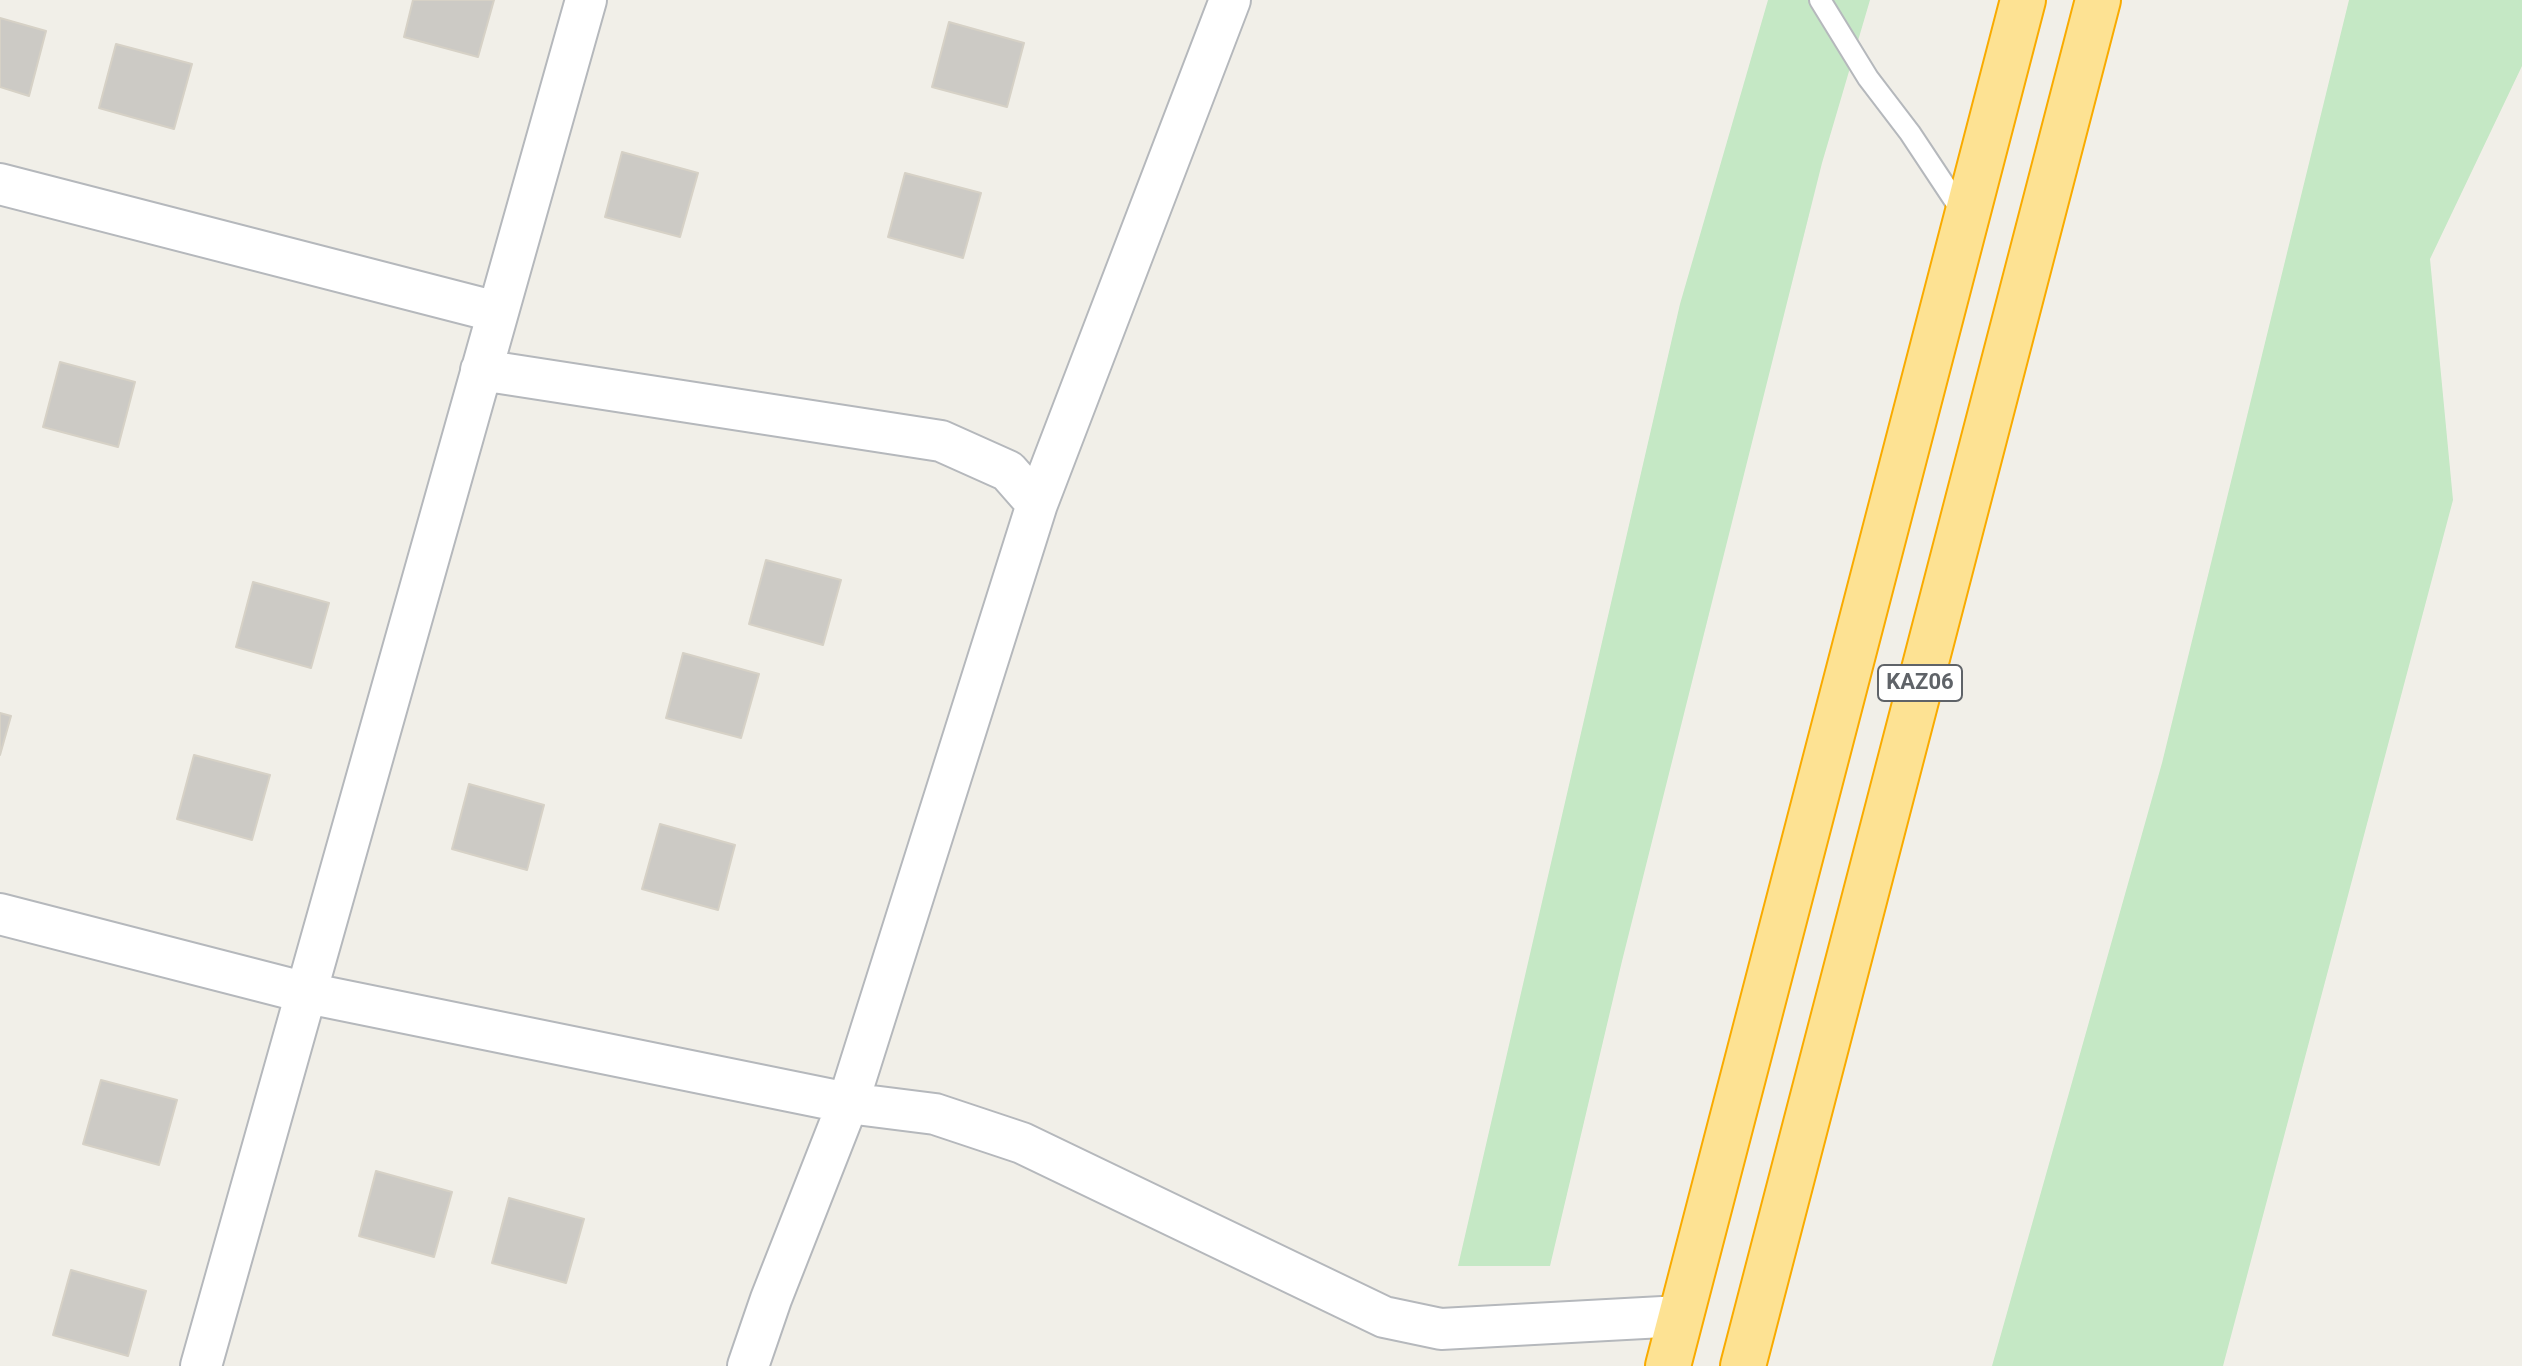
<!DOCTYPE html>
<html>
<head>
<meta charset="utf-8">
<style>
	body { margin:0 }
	canvas { display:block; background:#f1efe8 }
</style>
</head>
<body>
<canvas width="2522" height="1366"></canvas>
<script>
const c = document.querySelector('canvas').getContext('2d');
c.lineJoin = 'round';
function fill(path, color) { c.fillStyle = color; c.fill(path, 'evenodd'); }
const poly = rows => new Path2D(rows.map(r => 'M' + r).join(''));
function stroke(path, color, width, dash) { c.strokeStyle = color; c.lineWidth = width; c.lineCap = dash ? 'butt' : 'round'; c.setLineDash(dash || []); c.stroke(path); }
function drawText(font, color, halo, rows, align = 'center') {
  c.font = font + ' Roboto,sans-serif'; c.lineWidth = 6; c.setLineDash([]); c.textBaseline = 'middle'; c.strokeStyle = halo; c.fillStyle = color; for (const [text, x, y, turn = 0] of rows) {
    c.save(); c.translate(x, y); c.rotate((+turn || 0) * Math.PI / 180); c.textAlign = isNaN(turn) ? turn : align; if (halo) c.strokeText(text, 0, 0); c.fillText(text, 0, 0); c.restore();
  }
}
fill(poly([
	[1768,0,1870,0,1822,163,1622,961,1550,1266,1458,1266,1680,304],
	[2349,0,2522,0,2522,66,2430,259,2453,500,2223,1366,1992,1366,2162,763]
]), '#c5e8c5');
const building = poly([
	[413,0,494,0,478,57,404,37,413,0],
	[0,18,46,31,29,96,0,87,0,18],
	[949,22,1024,43,1007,107,932,87,949,22],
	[116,44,192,64,174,129,99,108,116,44],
	[622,152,698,173,680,237,605,217,622,152],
	[905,173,981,193,963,258,888,237,905,173],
	[60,362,135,382,118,447,43,427,60,362],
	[766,560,841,580,823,645,749,624,766,560],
	[253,582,329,603,311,668,236,647,253,582],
	[683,653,759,674,741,738,666,718,683,653],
	[0,713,11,716,0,755,0,713],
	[194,755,270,775,252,840,177,819,194,755],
	[469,784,544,805,527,870,452,849,469,784],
	[660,824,735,845,718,910,642,889,660,824],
	[101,1080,177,1100,159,1165,83,1144,101,1080],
	[376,1171,452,1192,434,1257,359,1236,376,1171],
	[509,1198,584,1219,566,1283,492,1263,509,1198],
	[71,1270,146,1291,128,1356,53,1335,71,1270]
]);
fill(building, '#cccac5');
stroke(building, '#d6d1c6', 2);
const lane = poly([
	[1820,0,1868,78,1910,133,1965,216]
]);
const street = poly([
	[0,184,497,312],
	[481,370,941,441,1008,471,1037,504],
	[0,914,307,993,848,1103,935,1114,1022,1143,1384,1317,1441,1329,1681,1316],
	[201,1366,586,0],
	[748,1366,771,1299,848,1103,1037,504,1230,0]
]);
const highway = poly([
	[1668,1366,2023,0],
	[1743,1366,2098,0]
]);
stroke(lane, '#b5b8bc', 24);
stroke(street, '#b5b8bc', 44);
stroke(highway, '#f9ab00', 48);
stroke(lane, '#fff', 20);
stroke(street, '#fff', 40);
stroke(highway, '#fde293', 44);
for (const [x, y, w] of [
	[1920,683,84]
]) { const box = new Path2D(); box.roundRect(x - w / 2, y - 18, w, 36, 6); c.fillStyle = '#fff'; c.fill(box); stroke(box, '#5f6368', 2); }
drawText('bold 22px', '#5f6368', null, [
	["KАZ06",1920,683]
]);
</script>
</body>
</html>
